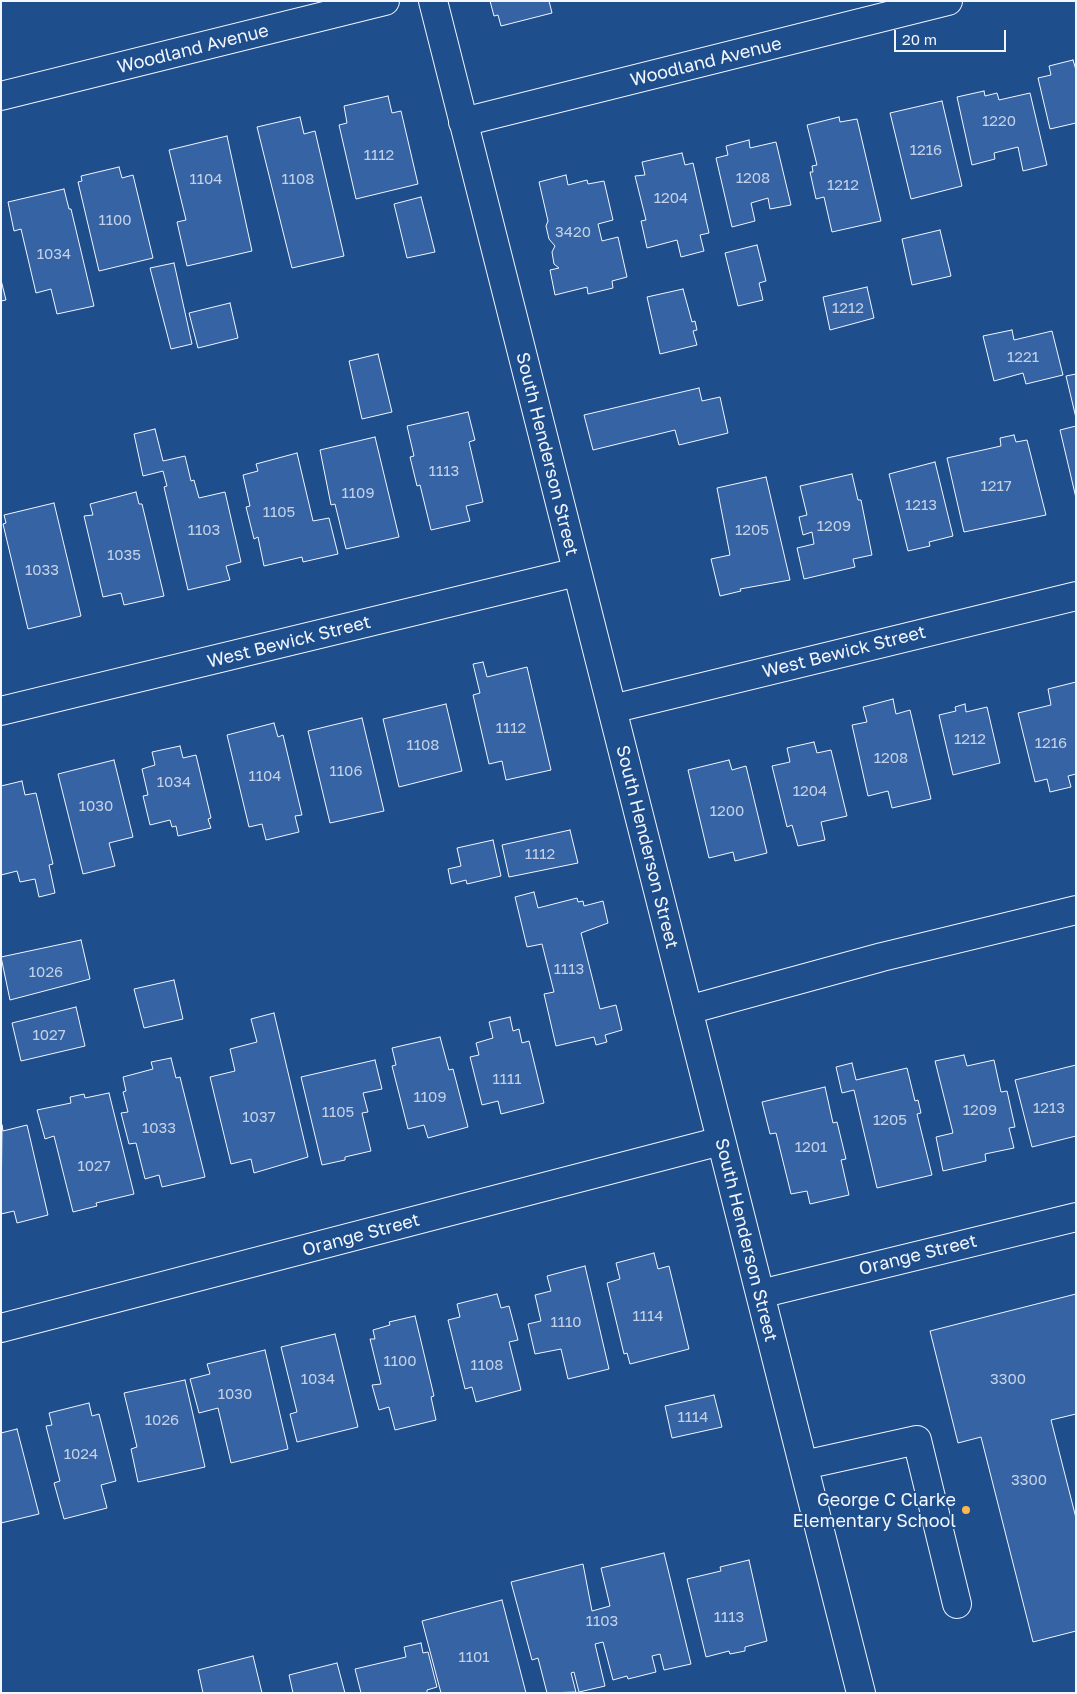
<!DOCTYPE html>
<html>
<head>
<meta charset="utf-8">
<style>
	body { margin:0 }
	#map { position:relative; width:1077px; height:1694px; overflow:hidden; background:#1f4e8c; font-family:"Golos Text",sans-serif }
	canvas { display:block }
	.frame { position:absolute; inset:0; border:2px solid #f2f6ff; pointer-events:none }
	.scale { position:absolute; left:894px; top:30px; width:112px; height:22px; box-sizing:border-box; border:2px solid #f2f6ff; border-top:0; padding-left:6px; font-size:15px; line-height:18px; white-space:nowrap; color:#f2f6ff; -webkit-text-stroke:4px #1f4e8c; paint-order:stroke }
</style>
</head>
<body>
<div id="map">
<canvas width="1077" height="1694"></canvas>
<div class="frame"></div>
<div class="scale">20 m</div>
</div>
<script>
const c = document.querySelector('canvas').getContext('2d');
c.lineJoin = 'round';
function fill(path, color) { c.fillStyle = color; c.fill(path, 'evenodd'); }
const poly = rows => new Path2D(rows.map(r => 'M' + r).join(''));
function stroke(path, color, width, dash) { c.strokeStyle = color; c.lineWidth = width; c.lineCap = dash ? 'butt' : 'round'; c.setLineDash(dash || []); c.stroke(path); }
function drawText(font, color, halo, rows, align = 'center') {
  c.font = font + ' "Golos Text",sans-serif'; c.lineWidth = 4; c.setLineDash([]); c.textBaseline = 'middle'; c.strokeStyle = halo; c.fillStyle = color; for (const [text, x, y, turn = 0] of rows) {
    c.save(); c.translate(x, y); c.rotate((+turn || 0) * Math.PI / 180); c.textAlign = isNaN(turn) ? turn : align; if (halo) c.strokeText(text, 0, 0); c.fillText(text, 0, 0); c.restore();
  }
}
const building = poly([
	[490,1,549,1,552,13,501,26,498,15,494,16,490,1],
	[1073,60,1076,70,1076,123,1050,129,1038,78,1051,75,1049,66,1073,60],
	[984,91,985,96,997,93,999,100,1030,93,1047,165,1023,171,1018,147,994,153,995,159,972,165,957,97,984,91],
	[388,96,392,113,401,111,418,184,356,199,339,125,347,123,344,106,388,96],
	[942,101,962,186,911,199,890,113,942,101],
	[300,117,304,134,315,131,344,256,292,268,257,127,300,117],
	[839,117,840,122,857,119,881,221,832,232,824,197,816,199,810,172,813,172,812,166,817,165,807,125,839,117],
	[227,136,252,251,187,266,177,222,186,220,169,150,227,136],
	[749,140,750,148,776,142,791,205,770,209,768,198,751,203,755,221,732,227,716,158,728,155,726,146,749,140],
	[682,153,685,165,693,163,709,233,700,235,704,251,681,257,677,240,647,248,641,221,646,220,635,176,645,175,642,162,682,153],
	[119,167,122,178,133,175,153,258,99,271,78,182,82,181,81,176,119,167],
	[566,175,568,185,587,180,588,184,604,181,613,220,598,224,602,241,618,237,627,277,612,281,613,288,588,294,587,287,555,295,550,270,559,268,554,264,552,252,555,246,549,239,546,226,548,221,539,182,566,175],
	[64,189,69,209,71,209,94,306,57,314,51,289,36,293,21,229,14,231,8,202,64,189],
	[421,197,435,252,407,258,394,204,421,197],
	[940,230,951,276,912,285,902,239,940,230],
	[757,245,766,281,759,283,763,300,738,306,725,253,757,245],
	[174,263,192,344,171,349,150,268,174,263],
	[1,280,6,300,1,301,1,280],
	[867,287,874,318,830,330,823,297,867,287],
	[683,289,692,322,695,321,697,330,693,331,697,345,660,354,647,297,683,289],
	[230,303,238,338,198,348,189,313,230,303],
	[1012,330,1014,340,1052,331,1063,375,1026,384,1023,373,994,381,983,336,1012,330],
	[378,354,392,412,362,419,349,361,378,354],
	[1076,374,1076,418,1066,376,1076,374],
	[699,388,702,401,720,397,728,433,679,445,675,430,593,450,584,415,699,388],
	[468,412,475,440,469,442,483,502,466,506,470,521,431,530,420,485,417,486,410,457,414,456,407,426,468,412],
	[1076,426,1076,498,1060,430,1076,426],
	[155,429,163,461,185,456,191,481,194,480,199,498,225,492,241,562,226,566,230,580,188,590,164,487,167,486,163,471,143,476,134,434,155,429],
	[1014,435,1016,442,1027,440,1046,515,964,532,947,458,1001,446,1000,438,1014,435],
	[375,437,399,537,346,549,335,504,331,505,320,450,375,437],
	[297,453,313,521,329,518,338,554,303,562,302,557,264,566,258,537,254,539,246,507,250,506,243,475,258,471,256,464,297,453],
	[935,462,953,536,929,542,930,546,908,551,889,474,935,462],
	[852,474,858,500,861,500,872,555,853,559,855,567,804,579,797,548,814,544,812,532,803,535,799,517,807,515,800,486,852,474],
	[766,477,790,580,740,589,741,591,720,596,711,559,730,555,717,488,766,477],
	[136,492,139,504,142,504,164,596,124,605,121,593,103,597,84,516,93,515,90,504,136,492],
	[54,503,81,616,28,629,3,524,6,523,4,515,54,503],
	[483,662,487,677,527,667,551,770,506,780,502,761,489,764,473,695,480,693,473,664,483,662],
	[1076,682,1076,774,1068,776,1071,787,1050,792,1047,779,1035,782,1018,713,1051,705,1048,689,1076,682],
	[893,699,896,714,910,710,931,799,892,808,888,791,868,796,852,725,867,722,863,707,893,699],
	[446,704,462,771,399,787,383,719,446,704],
	[965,704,966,712,987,707,1000,763,953,775,939,715,956,711,955,707,965,704],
	[362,718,384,811,330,823,308,731,362,718],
	[274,723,278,737,283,735,302,815,295,816,299,832,266,840,262,824,249,827,227,735,274,723],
	[814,742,817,753,831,750,847,816,821,822,825,840,798,846,792,825,787,827,772,766,790,762,787,748,814,742],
	[180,746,183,758,196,755,211,818,208,819,211,828,178,836,176,826,172,827,170,820,150,825,143,796,148,795,142,769,155,765,152,752,180,746],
	[114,760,133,837,109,843,115,866,83,874,58,774,114,760],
	[729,760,732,770,746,766,767,853,735,861,733,852,709,858,688,770,729,760],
	[22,781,25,795,36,793,53,864,49,865,55,893,39,897,35,879,20,882,17,871,1,875,1,786,22,781],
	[570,830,578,863,509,877,502,845,570,830],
	[493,840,501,876,467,884,466,880,451,884,448,869,461,866,457,848,493,840],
	[534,892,538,908,577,898,578,902,583,901,584,906,603,901,608,923,581,933,600,1009,616,1005,622,1030,605,1035,607,1042,596,1045,594,1037,556,1046,544,994,554,992,542,944,527,947,515,897,534,892],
	[81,940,90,979,10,1000,1,957,81,940],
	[174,980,183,1019,144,1028,134,989,174,980],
	[76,1007,85,1046,21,1061,12,1023,76,1007],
	[274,1013,308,1157,254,1173,251,1159,231,1164,210,1077,235,1071,230,1049,257,1042,251,1019,274,1013],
	[510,1017,513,1031,519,1029,522,1043,529,1041,544,1103,501,1114,498,1101,482,1105,470,1057,479,1055,476,1043,493,1038,489,1022,510,1017],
	[440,1037,449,1070,453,1069,468,1127,428,1138,424,1125,408,1129,392,1066,396,1065,392,1048,440,1037],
	[964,1055,967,1066,994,1060,1001,1092,1007,1091,1015,1127,1009,1128,1014,1148,985,1154,986,1161,943,1171,936,1137,953,1133,935,1061,964,1055],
	[171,1058,176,1078,180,1077,205,1177,162,1187,159,1175,145,1179,136,1143,129,1144,121,1113,128,1112,123,1092,126,1091,123,1077,153,1069,151,1062,171,1058],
	[375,1060,382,1089,363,1093,368,1112,362,1113,371,1151,345,1157,345,1160,322,1165,301,1077,375,1060],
	[852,1063,856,1080,907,1068,915,1101,918,1100,921,1113,917,1114,932,1175,877,1188,854,1090,842,1093,836,1067,852,1063],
	[1076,1065,1076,1136,1032,1147,1015,1080,1076,1065],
	[825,1087,833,1123,837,1122,846,1159,841,1160,849,1195,810,1204,807,1191,791,1194,776,1133,770,1134,762,1102,825,1087],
	[109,1093,134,1194,96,1203,97,1206,73,1212,54,1136,45,1139,37,1110,71,1103,70,1097,84,1094,85,1098,109,1093],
	[2,1125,3,1131,27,1125,48,1215,17,1223,14,1211,1,1214,2,1125],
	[654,1253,658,1269,669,1266,689,1349,630,1364,627,1353,624,1354,607,1283,620,1279,616,1263,654,1253],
	[585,1266,609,1369,568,1379,561,1349,535,1354,528,1324,541,1321,535,1295,551,1291,547,1276,585,1266],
	[497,1294,501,1308,509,1306,518,1340,509,1342,521,1390,476,1402,472,1387,465,1389,448,1320,460,1317,457,1304,497,1294],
	[1076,1294,1076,1414,1051,1420,1076,1518,1076,1631,1033,1642,981,1437,958,1443,930,1331,1076,1294],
	[415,1316,434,1396,431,1397,436,1420,395,1430,389,1407,379,1410,372,1385,381,1384,370,1339,375,1339,373,1330,390,1325,389,1322,415,1316],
	[335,1334,358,1427,297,1442,290,1414,297,1412,281,1347,335,1334],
	[265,1350,288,1449,231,1463,218,1408,199,1413,190,1379,210,1374,207,1364,265,1350],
	[185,1380,205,1467,138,1482,131,1449,137,1447,124,1393,185,1380],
	[714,1395,722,1427,672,1438,665,1406,714,1395],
	[89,1403,92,1416,99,1414,116,1481,101,1485,107,1508,64,1519,54,1483,60,1481,46,1426,52,1425,49,1413,89,1403],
	[17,1429,39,1514,1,1523,1,1433,17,1429],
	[664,1553,691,1664,664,1670,660,1654,652,1656,656,1672,628,1679,627,1676,613,1680,603,1642,595,1644,605,1686,579,1692,574,1672,571,1673,576,1692,547,1693,538,1658,532,1660,511,1582,583,1564,592,1611,610,1606,601,1568,664,1553],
	[749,1560,767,1641,745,1647,745,1651,730,1654,729,1651,706,1657,687,1579,721,1571,720,1567,749,1560],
	[502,1600,526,1693,441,1693,422,1621,502,1600],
	[421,1643,423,1653,428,1652,437,1687,427,1690,427,1693,361,1693,355,1669,406,1657,404,1647,421,1643],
	[253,1656,262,1693,203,1693,198,1670,253,1656],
	[337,1663,345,1693,293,1693,289,1675,337,1663]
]);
fill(building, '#3563a3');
stroke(building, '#f2f6ff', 1);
const minor = poly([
	[433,1,861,1693],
	[1,96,385,1],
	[463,122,948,1],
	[612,709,1076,596],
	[1,711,577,572],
	[688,1010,882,957,1076,910],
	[760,1294,1076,1217],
	[1,1328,721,1141],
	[804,1465,917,1440,957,1604]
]);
stroke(minor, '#f2f6ff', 30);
stroke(minor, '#1f4e8c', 28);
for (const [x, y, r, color] of [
	[966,1510,5,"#ffb74d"]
]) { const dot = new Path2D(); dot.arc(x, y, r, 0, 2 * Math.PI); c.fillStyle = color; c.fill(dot); stroke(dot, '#1f4e8c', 2); }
drawText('15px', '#c3d1e8', null, [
	["1220",999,121],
	["1216",926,150],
	["1112",379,155],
	["1208",753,178],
	["1104",206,179],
	["1108",298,179],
	["1212",843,185],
	["1204",671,198],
	["1100",115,220],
	["3420",573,232],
	["1034",54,254],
	["1212",848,308],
	["1221",1023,357],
	["1113",444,471],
	["1217",996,486],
	["1109",358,493],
	["1213",921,505],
	["1105",279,512],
	["1209",834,526],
	["1103",204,530],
	["1205",752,530],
	["1035",124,555],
	["1033",42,570],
	["1112",511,728],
	["1212",970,739],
	["1216",1051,743],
	["1108",423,745],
	["1208",891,758],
	["1106",346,771],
	["1104",265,776],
	["1034",174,782],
	["1204",810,791],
	["1030",96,806],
	["1200",727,811],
	["1112",540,854],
	["1113",569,969],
	["1026",46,972],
	["1027",49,1035],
	["1111",507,1079],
	["1109",430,1097],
	["1213",1049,1108],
	["1209",980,1110],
	["1105",338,1112],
	["1037",259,1117],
	["1205",890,1120],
	["1033",159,1128],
	["1201",811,1147],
	["1027",94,1166],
	["1114",648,1316],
	["1110",566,1322],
	["1100",400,1361],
	["1108",487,1365],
	["1034",318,1379],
	["3300",1008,1379],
	["1030",235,1394],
	["1114",693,1417],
	["1026",162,1420],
	["1024",81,1454],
	["3300",1029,1480],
	["1113",729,1617],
	["1103",602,1621],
	["1101",474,1657]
]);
drawText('18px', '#f2f6ff', '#1f4e8c', [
	["Woodland Avenue",193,49,-14],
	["Woodland Avenue",706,62,-14],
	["South Henderson Street",547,454,76],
	["West Bewick Street",289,642,-14],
	["West Bewick Street",844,652,-14],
	["South Henderson Street",647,847,76],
	["Orange Street",361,1235,-15],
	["South Henderson Street",746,1240,76],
	["Orange Street",918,1255,-14]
]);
drawText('18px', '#f2f6ff', '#1f4e8c', [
	["George C Clarke",956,1500],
	["Elementary School",956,1521]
], 'right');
</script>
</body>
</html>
